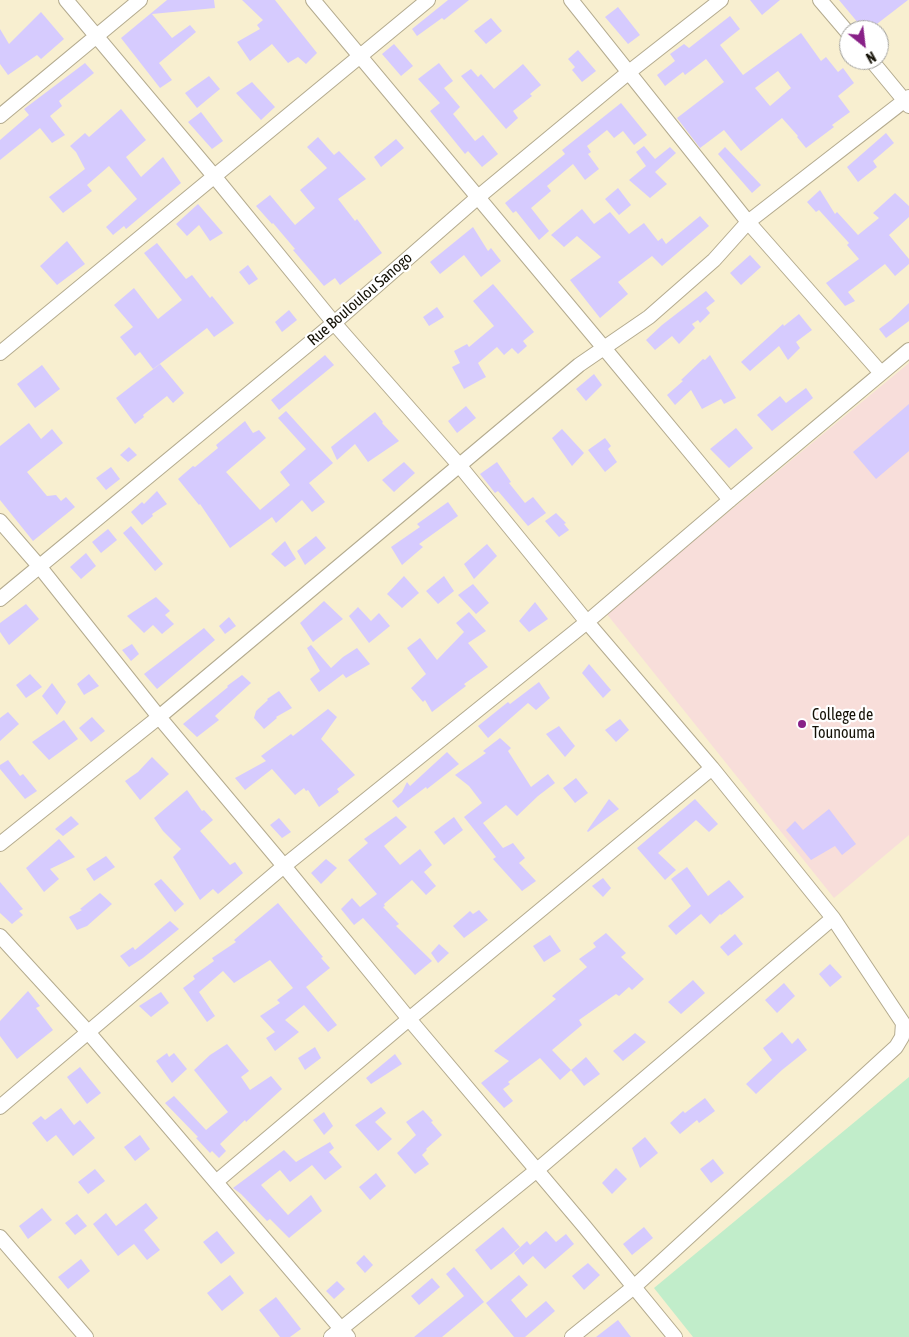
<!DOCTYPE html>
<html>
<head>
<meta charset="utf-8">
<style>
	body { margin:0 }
	#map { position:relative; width:909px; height:1337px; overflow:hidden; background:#f8efd0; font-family:"Asap Condensed",sans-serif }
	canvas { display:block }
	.north { position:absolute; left:839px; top:20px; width:50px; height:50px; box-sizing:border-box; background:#fff; border:1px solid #a1a09c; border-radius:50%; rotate:151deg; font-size:14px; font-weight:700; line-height:20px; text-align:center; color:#151207 }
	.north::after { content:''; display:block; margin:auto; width:18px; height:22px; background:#882087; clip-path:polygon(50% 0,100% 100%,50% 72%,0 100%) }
</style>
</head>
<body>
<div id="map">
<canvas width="909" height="1337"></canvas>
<div class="north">N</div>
</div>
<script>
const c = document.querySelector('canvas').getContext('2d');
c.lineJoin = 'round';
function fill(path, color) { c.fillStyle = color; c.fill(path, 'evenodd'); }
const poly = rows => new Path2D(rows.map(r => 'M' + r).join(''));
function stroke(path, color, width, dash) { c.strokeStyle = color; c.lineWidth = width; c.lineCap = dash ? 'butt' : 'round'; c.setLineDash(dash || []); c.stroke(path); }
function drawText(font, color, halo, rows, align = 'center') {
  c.font = font + ' "Asap Condensed",sans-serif'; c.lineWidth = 4.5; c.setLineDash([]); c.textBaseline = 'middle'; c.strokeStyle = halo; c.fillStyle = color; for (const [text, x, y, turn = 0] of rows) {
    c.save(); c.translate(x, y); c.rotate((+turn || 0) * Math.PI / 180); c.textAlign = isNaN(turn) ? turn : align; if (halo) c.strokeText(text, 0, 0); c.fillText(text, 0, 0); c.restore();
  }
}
fill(poly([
	[909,363,909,835,834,898,606,613]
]), '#f8deda');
fill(poly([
	[909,1077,909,1337,693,1337,654,1288]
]), '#c1edca');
fill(poly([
	[167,0,214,0,215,8,152,14,172,38,190,25,196,32,159,63,172,80,160,88,121,38],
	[242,0,275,0,317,53,306,64,298,57,288,63,272,44,250,61,237,42,260,29,257,25,263,20],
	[448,0,469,0,444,20,442,18,417,36,412,29],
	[750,0,780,0,762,15],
	[839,0,908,0,869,30,864,30],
	[618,7,640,35,628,44,605,17],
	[41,12,64,39,41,59,37,55,8,75,0,64,0,29,9,44],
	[730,16,740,29,720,45,743,75,801,33,821,61,826,57,838,72,843,68,854,83,838,96,850,112,832,125,834,127,806,148,797,137,798,136,782,118,741,151,724,130,700,148,677,118,724,82,706,59,685,75,683,72,665,86,657,75,675,61,670,54,684,44,689,48],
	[778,71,791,88,770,106,755,88],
	[491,18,502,31,486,44,474,31],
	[394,44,413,66,401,76,382,54],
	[578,50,596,71,582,82,572,70,575,67,568,59],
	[85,63,94,73,59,101,62,106,50,116,65,135,52,143,40,128,0,160,0,140,29,115,24,109],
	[439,63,453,81,444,88,460,107,453,114,475,141,483,135,498,154,482,167,468,151,465,154,430,111,440,103,418,79],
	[523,64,541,85,530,94,532,96,513,111,518,118,506,129,461,76,471,69,478,77,481,74,494,89],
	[209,76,220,89,197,108,185,93],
	[252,82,275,107,261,120,236,93],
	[621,103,647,135,634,145,623,131,614,138,607,130,587,146,591,152,588,154,599,169,585,180,573,164,547,186,551,191,531,208,549,231,539,240,516,211,513,213,505,203,565,154,562,150],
	[121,109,146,140,126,157,141,177,163,157,181,183,126,229,124,226,113,235,106,227,137,199,109,166,87,185,92,191,63,213,49,197,85,169,76,152,70,146,85,133,89,137],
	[201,112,223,141,212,149,188,122],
	[886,133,894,143,873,161,877,167,858,182,847,167],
	[318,137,334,155,339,151,366,179,338,199,355,221,357,219,382,253,340,285,335,278,324,286,293,250,295,249,273,223,272,224,256,206,270,195,295,225,315,208,300,190,327,168,307,147],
	[396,139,404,148,381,167,374,157],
	[644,146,655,159,670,147,676,153,655,172,667,184,650,198,629,180,646,166,636,152],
	[725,147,761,185,752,193,718,154],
	[618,188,631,205,619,215,605,199],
	[820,190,835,214,837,212,858,235,879,218,873,213,895,193,909,206,909,217,889,235,909,259,909,264,895,276,885,264,848,292,855,301,845,306,826,283,859,259,847,245,849,243,819,210,816,212,807,202],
	[198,204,223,233,210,241,199,225,187,236,176,224],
	[582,209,594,224,610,212,629,234,644,223,658,241,662,238,666,244,700,216,709,226,662,266,652,256,618,282,628,294,600,318,570,280,601,257,577,236,564,247,551,235],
	[473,227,488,251,491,248,501,261,481,277,464,255,440,274,430,262],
	[67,241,85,264,57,285,40,266],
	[157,243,186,279,192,275,210,298,212,296,234,323,214,337,207,328,153,369,140,352,135,356,120,337,133,327,114,305,134,288,158,319,182,300,144,253],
	[750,255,761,267,741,285,730,273],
	[248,265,258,279,249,285,239,272],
	[493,284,534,332,523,341,527,346,518,354,512,348,504,355,497,347,478,363,486,377,464,389,452,367,460,363,454,351,467,344,469,347,494,326,473,301],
	[706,291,715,301,706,308,710,313,700,323,698,320,692,324,695,328,679,344,672,336,655,350,646,340,662,325],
	[909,303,909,321,886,338,879,329,891,320],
	[437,307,444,317,429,326,423,317],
	[289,310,297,320,282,332,275,322],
	[799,314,812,330,796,342,800,348,788,360,779,346,750,371,741,362,783,324,784,326],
	[325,355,334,365,279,410,271,400],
	[710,355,736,398,724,404,721,399,702,409,691,390,675,405,667,395,683,381,681,380,703,359,705,360],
	[160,364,184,393,173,403,167,396,143,415,144,417,135,424,116,398],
	[42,365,60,389,35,408,17,384],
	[594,374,602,385,586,401,576,389],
	[806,388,813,398,772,431,757,415,780,396,786,403],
	[909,404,909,451,876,479,853,452],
	[466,406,476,418,457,433,448,421],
	[286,411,333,463,309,483,325,502,312,512,302,500,276,523,272,517,230,548,200,504,199,505,178,479,193,466,195,467,218,448,216,445,245,421,253,433,259,430,266,438,226,472,260,510,290,485,280,472,306,449,278,418],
	[375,412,383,422,382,423,399,441,368,462,355,444,337,460,331,447],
	[29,423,41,439,52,429,63,443,27,472,47,496,56,495,61,501,66,497,75,507,33,541,0,500,0,446],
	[736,428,753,448,729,468,710,449],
	[562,429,584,453,572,466,552,438],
	[605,438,611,446,608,449,617,462,605,472,588,450],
	[129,447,137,455,128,462,120,455],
	[404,462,415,473,394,492,382,480],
	[497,462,511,482,509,483,525,503,533,497,546,513,528,526,498,491,495,493,480,474],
	[111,467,120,479,106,490,96,478],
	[157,491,167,504,152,514,153,516,142,525,131,512,142,502,144,504],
	[448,502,458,516,419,544,423,547,402,565,391,547,420,527,417,524],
	[556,513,566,523,564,524,569,530,559,537,545,521],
	[131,526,163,564,155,571,123,533],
	[108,529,117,540,101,553,92,542],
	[316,536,326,548,305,565,297,551],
	[285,541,296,559,285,567,271,554],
	[487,544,497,556,474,579,464,564],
	[86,553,96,566,81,579,70,567],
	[404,576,419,593,402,608,387,594],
	[444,576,454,591,438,604,426,591],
	[473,584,489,603,476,614,458,595],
	[156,597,170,611,165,615,174,624,162,634,153,625,144,633,127,616],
	[324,601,343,619,313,642,300,623],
	[535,602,548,619,529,632,519,621],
	[26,604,39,619,9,645,0,632,0,623],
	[358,607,371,621,379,613,390,626,369,643,349,616],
	[469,612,486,631,468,643,488,667,464,684,466,686,432,712,425,700,423,702,411,688,426,674,407,648,420,638,437,660,464,632,456,623],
	[229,617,236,626,225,634,219,626],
	[204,628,215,640,157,689,144,674],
	[132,644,139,654,131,661,122,650],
	[311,645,331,668,343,657,357,648,370,664,346,678,343,674,319,692,310,679,320,671,307,648],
	[589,664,611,690,603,698,582,673],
	[30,674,42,687,26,698,16,685],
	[89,674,99,686,84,695,77,684],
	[242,675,251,683,215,716,219,720,197,737,183,724,228,687,227,686],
	[539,682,550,698,536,710,528,703,488,738,478,726,508,702,510,704],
	[52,683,66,702,57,715,42,696],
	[279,691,292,708,276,717,277,718,264,729,254,718,256,711,268,700,267,699],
	[328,709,337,717,321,739,355,775,337,789,339,792,319,807,308,790,306,791,304,788,295,795,272,769,245,790,235,778,266,761,261,756,291,734,293,736],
	[8,712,19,724,0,741,0,718],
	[92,717,105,731,91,742,79,728],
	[620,719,629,730,616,742,605,730],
	[64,720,78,739,49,760,32,742],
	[559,726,575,746,565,757,546,734],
	[500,738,511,748,508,751,531,787,548,774,555,783,538,796,517,816,506,805,483,823,503,848,513,843,525,858,519,863,536,881,522,891,493,859,496,857,464,817,482,803,469,786,455,775,486,753,483,751],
	[447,752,459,764,427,789,426,787,398,808,392,801,402,792,407,782,410,786],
	[152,757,169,774,140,800,125,781,138,772],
	[8,760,20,776,23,774,37,791,25,799,0,769,0,765],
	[576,778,588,793,575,803,563,788],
	[187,790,202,811,204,810,213,820,200,831,230,865,235,862,243,873,218,894,213,889,200,900,173,857,181,849,163,831,154,818],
	[609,799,619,809,588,832,587,831],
	[695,799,718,824,709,832,696,820,658,853,676,870,665,880,637,848],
	[829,809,856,844,842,855,835,846,811,860,786,830,795,821,803,830],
	[71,816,79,824,63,836,55,829],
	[396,816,407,827,384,846,400,865,420,849,432,865,424,872,436,886,426,895,412,880,384,904,385,906,383,907,399,924,396,926,432,961,415,975,363,918,354,925,341,909,352,898,360,907,377,894,348,860,368,843,364,839],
	[454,817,463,830,444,845,434,832],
	[279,818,291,832,282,838,270,825],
	[59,839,75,857,50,869,59,879,44,892,26,868],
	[106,856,115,867,94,881,86,869],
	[326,859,337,868,321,884,311,873],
	[687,867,708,896,729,880,744,897,721,915,720,914,710,924,701,914,676,935,668,926,691,906,671,879],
	[603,878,611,888,603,897,592,886],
	[161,879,184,904,175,912,154,884],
	[0,882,23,909,19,911,23,915,12,924,0,913],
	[100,893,112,904,87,926,77,930,69,917,82,910,80,909],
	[278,903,323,957,321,958,330,968,306,987,337,1025,328,1032,304,1005,285,1020,299,1032,275,1051,266,1038,275,1032,260,1016,280,1003,277,1000,293,988,270,960,234,983,223,971,199,992,215,1016,207,1022,183,988,195,979,193,976,214,961,212,958,236,942,234,940],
	[479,910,488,920,464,938,453,926,470,911,473,914],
	[170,921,179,929,143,958,129,967,120,956,133,947,135,950],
	[606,933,626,953,621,957,644,979,632,990,629,987,619,996,616,994,579,1020,582,1025,552,1050,571,1070,560,1080,540,1058,508,1082,510,1084,503,1089,513,1101,504,1108,481,1083,509,1061,494,1051,556,999,552,996,587,967,579,959,596,947,593,943],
	[735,934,743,944,728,956,720,947],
	[550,935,561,951,544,962,533,946],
	[439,944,449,953,438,963,431,953],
	[830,964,842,977,830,987,819,974],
	[693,980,705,993,681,1014,668,1002],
	[784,983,795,996,777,1013,765,1000],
	[28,991,40,1006,36,1008,53,1030,17,1059,0,1036,0,1021],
	[161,992,169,1003,151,1017,139,1006],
	[782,1032,792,1044,798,1038,807,1050,782,1070,756,1094,746,1084,772,1060,763,1048],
	[635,1033,646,1042,623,1061,613,1051],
	[227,1044,249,1071,241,1077,250,1090,271,1076,282,1089,246,1122,245,1120,220,1144,226,1151,219,1158,212,1151,210,1153,196,1138,198,1137,165,1103,174,1096,206,1130,228,1112,194,1070,210,1055],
	[315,1047,321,1058,305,1070,298,1058],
	[167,1053,169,1057,174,1053,187,1069,172,1083,156,1061],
	[395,1054,402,1064,371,1084,366,1078],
	[586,1057,600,1074,584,1086,571,1070],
	[80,1067,101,1093,87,1104,67,1077],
	[705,1098,715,1111,699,1123,697,1120,680,1134,670,1123,683,1111,685,1113],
	[381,1107,386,1113,375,1122,392,1139,378,1151,355,1125],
	[61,1108,74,1125,80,1120,95,1138,73,1156,56,1135,47,1142,32,1123,41,1116,45,1120],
	[423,1110,433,1121,431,1122,442,1135,426,1149,427,1150,422,1155,429,1164,415,1174,397,1153,416,1135,406,1122],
	[324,1112,333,1126,324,1135,313,1120],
	[140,1135,150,1149,135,1161,124,1147],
	[645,1137,658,1153,640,1168,632,1148],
	[330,1142,334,1148,329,1152,342,1167,325,1180,312,1165,290,1182,280,1170,261,1185,288,1215,311,1195,322,1211,289,1238,270,1219,267,1221,241,1194,233,1188,284,1150,296,1162],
	[713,1159,724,1173,711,1183,700,1169],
	[616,1168,627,1179,612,1194,602,1183],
	[95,1169,105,1181,88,1194,78,1182],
	[376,1173,386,1186,370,1200,359,1187],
	[146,1203,158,1218,144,1230,160,1250,147,1260,134,1244,118,1256,93,1224,106,1213,116,1226],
	[42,1208,52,1220,28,1239,19,1226],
	[77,1214,87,1226,75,1235,65,1223],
	[503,1227,520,1247,491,1270,475,1250],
	[644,1227,653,1238,632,1255,623,1244],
	[217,1231,235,1253,221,1264,203,1242],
	[546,1231,556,1242,566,1234,574,1244,545,1269,533,1256,523,1265,514,1253,527,1241,530,1245],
	[364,1255,373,1265,365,1273,356,1263],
	[81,1259,90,1271,68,1289,58,1277],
	[588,1263,600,1275,584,1290,572,1276],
	[454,1267,484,1302,442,1337,414,1337,464,1296,446,1274],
	[230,1275,244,1293,222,1311,207,1293],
	[519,1275,528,1285,511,1300,526,1318,546,1301,555,1311,525,1337,514,1337,486,1303],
	[432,1278,440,1287,419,1305,411,1296],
	[337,1281,345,1289,334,1299,326,1291],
	[276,1297,301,1329,290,1337,280,1337,259,1310],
	[618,1320,631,1337,596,1337]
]), '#d6cbfe');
const street = poly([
	[66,0,214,176,334,323,459,465,587,622,712,768,833,918,903,1023,902,1037,896,1047,635,1286,572,1337],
	[313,0,604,348,730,500],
	[571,0,748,222,881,373],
	[820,0,849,34],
	[871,60,909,106],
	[0,116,140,0],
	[0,353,428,0],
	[0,521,39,566,159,717,284,866,409,1019,584,1226,675,1337],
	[0,599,334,323,477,198,629,72,721,0],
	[0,844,159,717,579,365,649,317,714,260,748,222,909,97],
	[0,936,88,1032,348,1337],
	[0,1107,284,866,587,622,730,500,909,350],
	[217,1181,409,1019,712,768],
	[0,1237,86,1337],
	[331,1337,537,1170,833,918]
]);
stroke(street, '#b4ab8f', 16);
stroke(street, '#fff', 14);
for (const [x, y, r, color] of [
	[802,724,5,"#882087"]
]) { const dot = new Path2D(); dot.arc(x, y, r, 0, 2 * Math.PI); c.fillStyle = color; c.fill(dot); stroke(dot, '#fff', 2); }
drawText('16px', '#151207', '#fff', [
	["Rue Bouloulou Sanogo",360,299,-41]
]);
drawText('16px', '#151207', '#fff', [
	["College de",812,715],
	["Tounouma",812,733]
], 'left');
</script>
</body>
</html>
